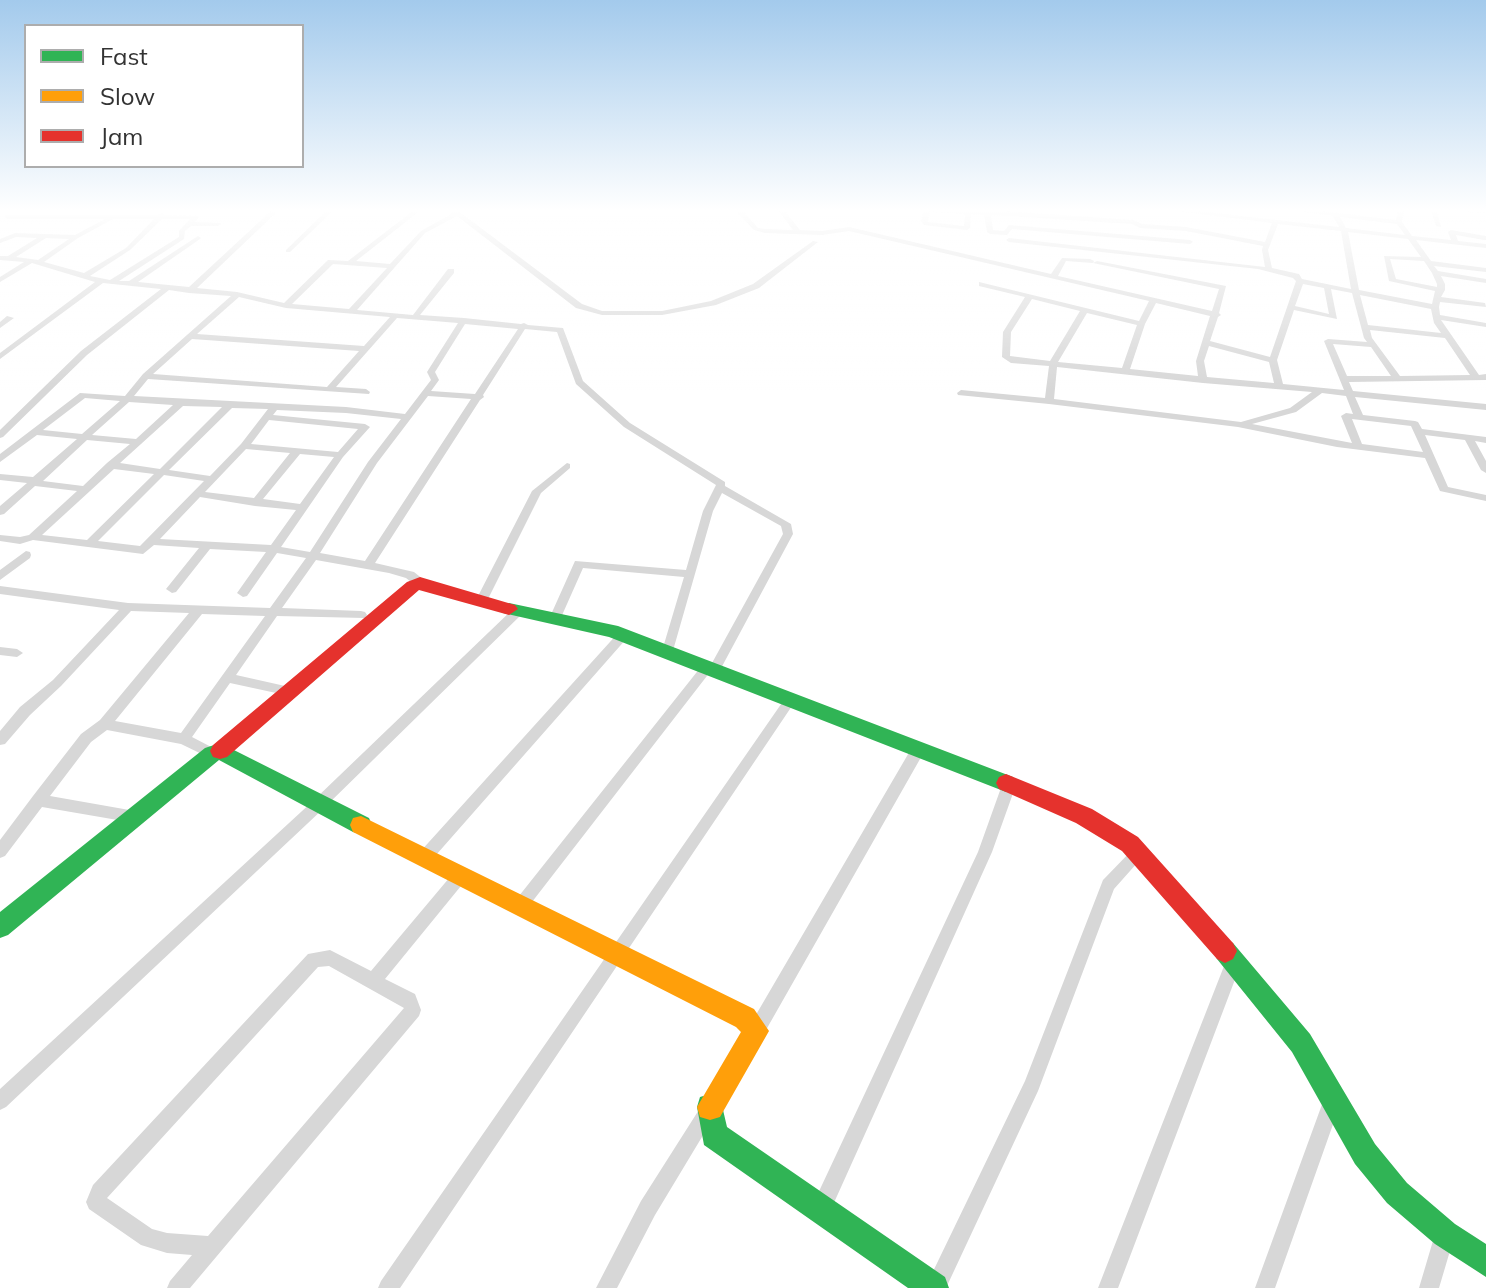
<!DOCTYPE html>
<html>
<head>
<meta charset="utf-8">
<style>
	body { margin:0 }
	#map { position:relative; width:1486px; height:1288px; overflow:hidden; background:#fff; font-family:Mulish,sans-serif }
	canvas { display:block }
	.legend { position:absolute; left:24px; top:24px; width:280px; height:144px; box-sizing:border-box; background:#fff; border:2px solid #adadad; margin:0; padding:10px 14px; list-style:none; font-size:24px; color:#333 }
	.legend li { display:flex; align-items:center; gap:16px; height:40px }
	.legend b { width:40px; border:2px solid #adadad }
</style>
</head>
<body>
<div id="map">
<canvas width="1486" height="1288"></canvas>
<ul class="legend">
<li><b style="height:10px;background:#30b455"></b>Fast</li>
<li><b style="height:10px;background:#ff9f0a"></b>Slow</li>
<li><b style="height:10px;background:#e5322d"></b>Jam</li>
</ul>
</div>
<script>
const c = document.querySelector('canvas').getContext('2d');
c.lineJoin = 'round';
const poly = rows => new Path2D(rows.map(r => 'M' + r).join(''));
function fill(path, color) { c.fillStyle = color; c.fill(path, 'evenodd'); }
fill(poly([
	[272,210,279,210,197,288,237,292,284,303,328,260,348,261,414,210,421,210,356,261,390,264,421,231,453,213,450,210,457,210,582,304,602,311,662,311,711,301,753,284,813,241,818,242,759,288,716,305,662,315,602,315,576,308,457,216,425,233,357,310,413,315,448,269,454,269,454,273,420,315,464,318,521,324,524,323,528,325,563,328,583,381,630,423,725,482,725,486,791,524,793,534,719,672,715,674,710,672,525,911,520,913,515,911,512,906,515,901,704,663,712,663,783,534,781,526,722,493,713,511,672,654,668,655,662,651,684,577,583,568,559,622,551,622,549,619,575,561,686,570,703,511,716,485,624,427,576,384,557,332,525,329,483,395,484,397,480,400,375,563,414,572,424,580,426,583,424,586,416,586,406,578,389,573,316,560,282,608,361,611,365,612,367,615,365,618,277,616,236,675,294,688,296,691,294,694,290,696,230,683,192,737,217,750,219,754,217,758,212,759,181,744,107,730,91,742,50,796,135,811,140,813,142,817,140,821,135,823,42,807,5,856,0,858,0,840,33,796,81,734,100,720,189,613,131,611,61,686,30,715,5,744,0,745,0,731,20,707,53,680,119,610,0,594,0,586,128,603,270,608,306,558,277,553,247,596,243,597,237,593,266,552,210,549,176,592,172,593,166,589,199,548,154,545,143,554,33,540,20,544,0,541,0,535,20,537,29,535,77,491,35,486,4,514,0,515,0,506,27,483,0,480,0,474,33,477,77,439,37,435,0,462,0,454,80,393,125,396,143,374,231,296,189,293,169,290,87,355,3,437,0,438,0,430,81,351,161,289,103,283,0,359,0,353,95,282,32,263,0,282,0,277,24,262,0,260,0,256,8,256,37,238,16,237,0,243,0,239,15,233,75,235,105,219,7,219,4,217,7,215,158,215,162,213,165,215,198,216,199,217,195,222,220,223,221,224,218,226,191,226,185,231,184,239,119,281,129,281,198,236,201,238,200,239,138,282,189,287,272,210],
	[113,219,154,219,126,248,84,273,44,262,78,238,113,219],
	[162,219,190,219,179,231,179,237,110,280,90,276,130,250,162,219],
	[46,238,69,239,38,260,16,257,46,238],
	[333,264,387,268,349,309,292,304,333,264],
	[239,297,286,308,390,317,364,346,197,334,239,297],
	[397,318,458,323,427,372,431,380,405,414,346,407,134,396,148,379,369,394,370,392,366,389,336,387,397,318],
	[465,324,518,329,475,394,431,391,439,380,435,372,465,324],
	[192,339,359,351,327,387,153,374,192,339],
	[428,396,471,399,365,561,320,553,377,463,428,396],
	[85,398,120,401,82,434,43,430,85,398],
	[129,402,173,405,136,439,92,435,129,402],
	[183,406,222,407,160,469,120,463,183,406],
	[232,408,268,409,241,444,210,476,169,470,232,408],
	[277,410,346,413,401,419,368,462,310,552,281,547,343,457,370,427,365,424,273,415,277,410],
	[269,420,358,429,338,452,251,444,269,420],
	[87,440,130,444,107,463,83,486,43,481,87,440],
	[246,449,290,453,254,498,205,492,246,449],
	[300,454,334,457,300,504,263,499,300,454],
	[114,469,154,474,87,540,42,535,114,469],
	[164,475,204,481,140,546,98,541,164,475],
	[200,497,255,506,296,510,271,545,160,539,200,497],
	[202,614,265,616,181,733,115,721,202,614],
	[327,210,334,210,290,252,286,252,286,250,327,210],
	[735,210,742,210,758,228,765,229,793,230,778,210,784,210,800,230,822,231,849,227,1051,274,1062,258,1090,259,1094,261,1093,263,1066,261,1058,276,1212,311,1219,289,1093,263,1097,261,1226,286,1219,313,1221,315,1218,317,1210,341,1270,357,1296,281,1293,278,1258,269,1009,242,1006,240,1009,238,1265,267,1262,250,1263,246,1186,231,1140,228,1132,224,991,215,993,230,1004,231,1009,225,1190,240,1193,242,1190,244,1012,229,1007,235,990,234,987,232,984,215,971,214,970,228,967,230,924,225,921,221,924,210,930,210,928,222,964,226,965,214,934,212,931,210,990,210,1134,220,1142,224,1186,227,1265,242,1272,223,1177,211,1188,210,1339,227,1333,216,1294,210,1313,210,1396,220,1398,210,1404,210,1402,222,1412,236,1451,240,1448,232,1451,230,1486,236,1486,240,1484,240,1456,235,1458,241,1486,244,1486,248,1416,240,1431,261,1486,268,1486,272,1434,266,1438,271,1486,279,1486,283,1441,276,1445,284,1445,290,1441,297,1485,303,1486,307,1440,302,1439,307,1440,315,1486,323,1486,327,1441,320,1479,375,1486,374,1486,380,1349,382,1353,391,1486,404,1486,410,1355,397,1363,415,1415,421,1418,422,1422,429,1486,437,1486,443,1475,441,1486,461,1486,473,1481,470,1465,440,1425,435,1448,487,1486,495,1486,501,1440,491,1425,458,1337,447,1238,427,1049,404,958,395,957,393,961,390,1045,398,1049,366,1011,363,1002,357,1003,332,1025,297,979,286,979,282,1139,321,1149,301,849,231,822,235,765,233,754,230,735,210],
	[1340,217,1397,224,1405,235,1346,228,1340,217],
	[1278,224,1341,231,1351,289,1302,279,1299,274,1272,268,1268,250,1278,224],
	[1348,232,1408,239,1421,257,1384,256,1389,281,1435,291,1432,304,1359,290,1348,232],
	[1390,259,1424,261,1432,273,1437,284,1437,287,1396,279,1390,259],
	[1303,284,1324,288,1329,314,1295,306,1303,284],
	[1331,289,1352,293,1364,338,1367,342,1328,339,1324,341,1344,390,1283,384,1277,360,1294,310,1337,319,1331,289],
	[1360,295,1431,309,1434,323,1441,333,1368,325,1360,295],
	[1032,299,1080,311,1050,361,1010,356,1011,332,1032,299],
	[1156,303,1210,316,1196,361,1198,376,1130,369,1145,324,1156,303],
	[1087,313,1137,325,1122,368,1058,362,1087,313],
	[1370,330,1445,338,1470,375,1400,376,1372,338,1370,330],
	[1333,344,1371,347,1391,376,1347,376,1333,344],
	[1209,346,1269,362,1274,383,1207,377,1204,361,1209,346],
	[1057,367,1203,383,1312,392,1290,408,1241,422,1054,399,1057,367],
	[1322,393,1346,396,1353,414,1346,413,1341,416,1352,443,1252,424,1296,412,1322,393],
	[1352,419,1411,426,1423,452,1362,444,1352,419],
	[1431,210,1437,210,1441,227,1436,226,1431,210],
	[1466,210,1486,210,1486,213,1469,212,1466,210],
	[7,316,14,318,0,328,0,322,7,316],
	[567,463,570,464,570,468,541,493,486,603,478,603,476,600,532,491,567,463],
	[26,551,30,552,31,555,30,558,0,580,0,570,26,551],
	[518,607,524,611,522,614,324,808,6,1107,0,1110,0,1089,314,800,514,608,518,607],
	[623,631,627,632,629,635,627,638,429,863,424,865,419,863,417,858,419,853,619,632,623,631],
	[0,647,17,649,23,653,17,657,0,655,0,647],
	[790,695,794,697,796,700,794,703,400,1288,378,1288,381,1281,786,697,790,695],
	[919,743,924,744,926,748,924,752,762,1037,756,1039,750,1037,748,1031,750,1025,914,744,919,743],
	[1009,779,1014,781,1016,785,992,852,828,1216,821,1219,814,1216,811,1209,814,1202,978,852,1002,785,1004,781,1009,779],
	[1139,846,1144,848,1146,853,1114,889,1038,1091,946,1288,925,1288,1025,1081,1103,880,1134,848,1139,846],
	[460,869,465,871,467,876,465,881,385,979,415,994,421,1010,419,1016,190,1288,167,1288,170,1281,192,1255,167,1253,141,1245,89,1209,86,1202,93,1185,308,954,330,950,371,971,455,871,460,869],
	[329,966,404,1008,208,1236,167,1233,152,1229,107,1198,318,967,329,966],
	[1234,953,1240,955,1242,961,1118,1288,1098,1288,1226,961,1228,955,1234,953],
	[1333,1090,1339,1093,1342,1099,1275,1288,1255,1288,1324,1099,1327,1093,1333,1090],
	[708,1102,714,1105,717,1111,714,1117,655,1215,617,1288,596,1288,641,1201,702,1105,708,1102],
	[1445,1224,1452,1227,1455,1234,1439,1288,1419,1288,1435,1234,1438,1227,1445,1224]
]), '#d7d7d7');
fill(poly([
	[509,603,618,626,1013,777,1016,783,1013,789,1006,792,609,637,503,613,500,609,503,605,509,603],
	[220,743,369,818,372,825,369,832,361,834,353,832,219,760,8,935,0,938,0,912,205,748,220,743],
	[1225,939,1233,943,1310,1034,1375,1144,1407,1183,1455,1224,1486,1244,1486,1277,1435,1244,1387,1203,1355,1164,1292,1052,1217,959,1213,951,1217,943,1225,939],
	[710,1094,720,1097,727,1127,945,1277,949,1288,908,1288,704,1145,697,1107,700,1097,710,1094]
]), '#30b455');
fill(poly([
	[361,816,754,1009,769,1031,720,1117,710,1120,700,1117,697,1107,741,1032,736,1027,353,832,350,825,353,818,361,816]
]), '#ff9f0a');
fill(poly([
	[420,577,515,605,518,609,509,615,419,590,227,757,220,759,213,757,210,751,213,745,407,582,420,577],
	[1006,774,1092,809,1138,837,1233,943,1237,951,1233,959,1225,963,1217,959,1122,851,1076,823,999,789,996,783,999,777,1006,774]
]), '#e5322d');
const sky = c.createLinearGradient(0, 0, 0, 390);
sky.addColorStop(0, '#a3caec');
sky.addColorStop(0.54, '#fff');
sky.addColorStop(1, '#ffffff00');
c.fillStyle = sky;
c.fillRect(0, 0, 1486, 390);
</script>
</body>
</html>
